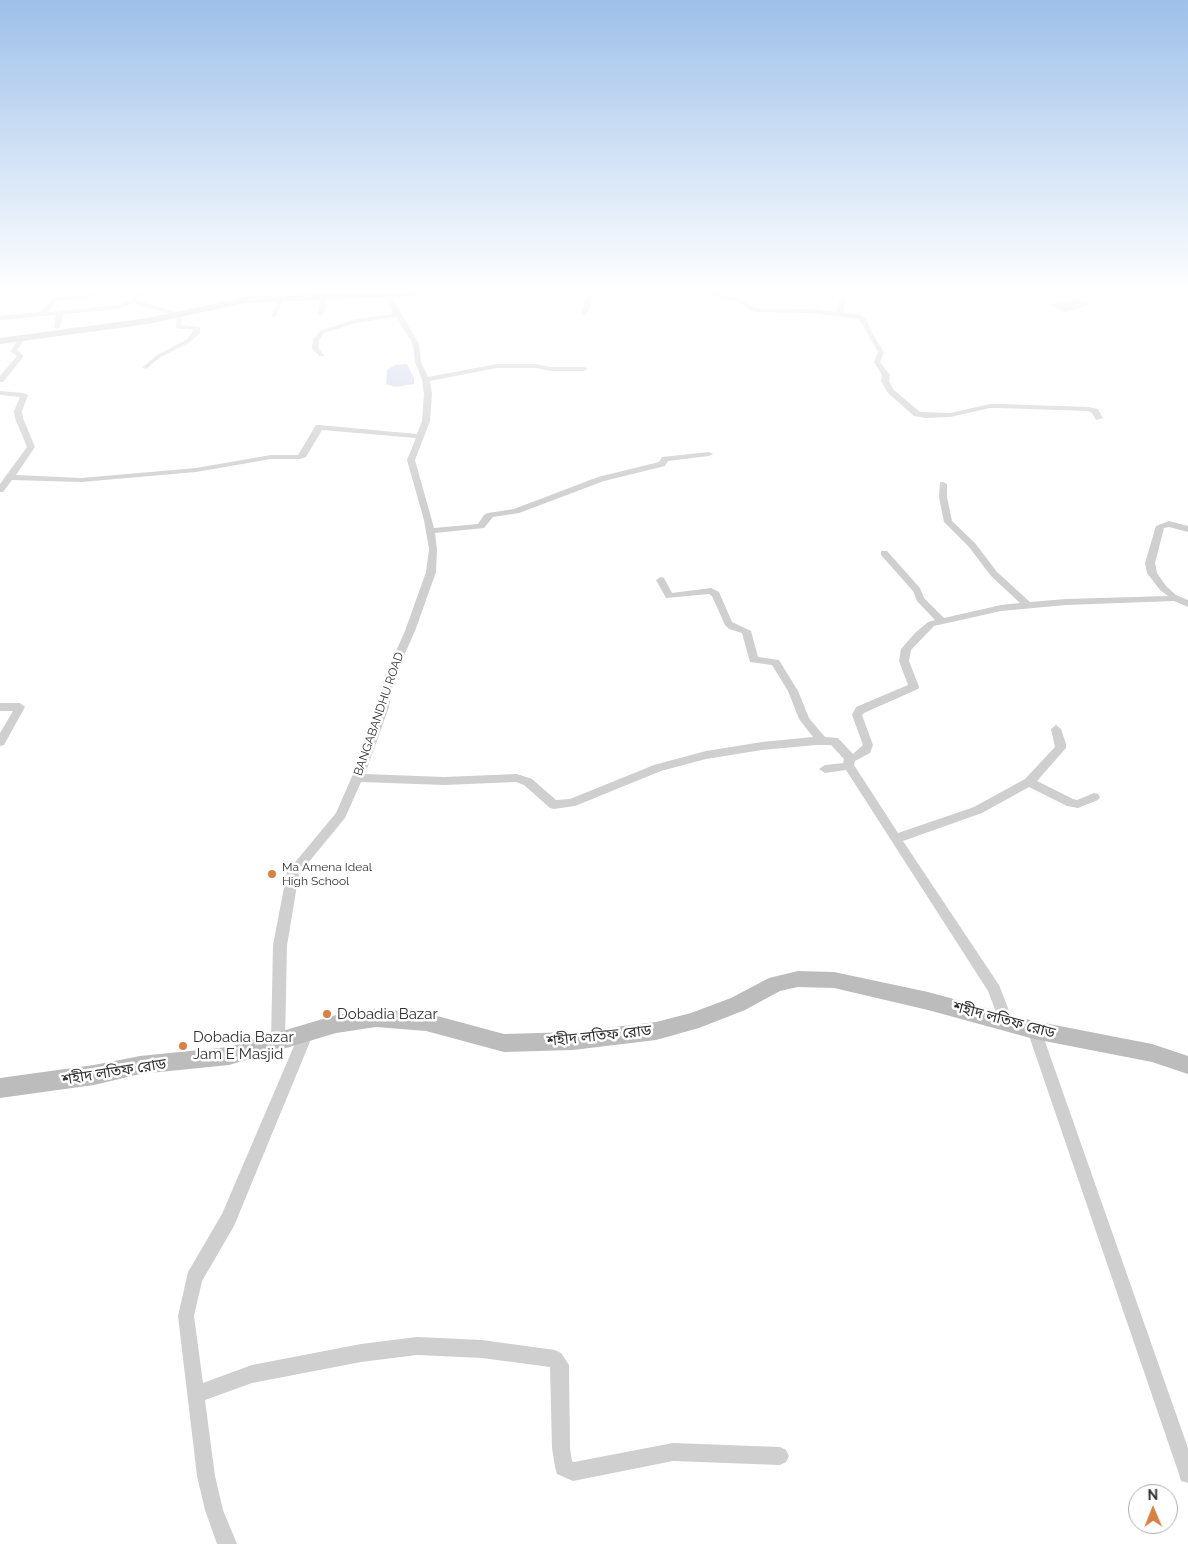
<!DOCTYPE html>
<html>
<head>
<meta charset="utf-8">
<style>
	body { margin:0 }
	#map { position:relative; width:1188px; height:1544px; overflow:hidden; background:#fff; font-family:Raleway,sans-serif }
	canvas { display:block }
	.north { position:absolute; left:1128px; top:1484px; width:50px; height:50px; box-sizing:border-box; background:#fff; border:1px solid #adadad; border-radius:50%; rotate:359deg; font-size:14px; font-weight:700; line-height:20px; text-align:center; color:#323232 }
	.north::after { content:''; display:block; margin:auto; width:18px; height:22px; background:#d88144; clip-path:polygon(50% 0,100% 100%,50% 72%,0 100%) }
</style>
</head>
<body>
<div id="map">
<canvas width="1188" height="1544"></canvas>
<div class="north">N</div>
</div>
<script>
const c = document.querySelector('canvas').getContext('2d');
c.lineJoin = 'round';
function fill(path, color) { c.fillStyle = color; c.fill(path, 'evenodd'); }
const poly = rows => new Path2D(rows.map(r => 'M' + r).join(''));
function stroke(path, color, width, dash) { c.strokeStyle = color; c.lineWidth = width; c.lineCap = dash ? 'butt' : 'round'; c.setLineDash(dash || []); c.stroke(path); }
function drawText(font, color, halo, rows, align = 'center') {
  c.font = font + ' Raleway,"Noto Sans Bengali",sans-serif'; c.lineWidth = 5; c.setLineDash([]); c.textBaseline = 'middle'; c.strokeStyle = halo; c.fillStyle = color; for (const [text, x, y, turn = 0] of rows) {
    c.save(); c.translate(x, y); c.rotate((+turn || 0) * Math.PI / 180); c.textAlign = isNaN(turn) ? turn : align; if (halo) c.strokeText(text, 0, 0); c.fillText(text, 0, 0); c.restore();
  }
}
fill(poly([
	[1080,299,1090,305,1064,313,1050,304],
	[407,364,414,378,414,384,395,387,386,384,387,370,395,365]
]), '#cfd3eb');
fill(poly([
	[88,293,97,293,86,299,58,300,48,312,118,305,131,300,136,293,143,293,137,300,182,314,182,325,200,327,200,333,190,342,161,357,146,369,142,367,144,366,157,355,186,340,194,330,176,328,177,316,133,303,119,309,63,314,60,327,57,329,54,327,56,315,0,320,0,316,40,312,54,297,85,295,88,293],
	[389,293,419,344,421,362,428,377,497,364,536,364,550,367,584,367,588,369,584,371,550,371,536,368,497,368,430,381,432,394,430,421,415,460,434,528,478,524,484,515,488,513,514,509,598,477,659,462,662,457,709,452,713,454,709,456,668,461,665,466,604,481,519,513,493,517,484,528,435,533,437,549,436,572,415,631,394,678,389,707,365,774,444,777,517,774,532,779,556,800,570,799,654,765,706,751,762,742,813,737,799,719,788,691,772,665,750,662,742,633,729,629,725,625,712,596,709,594,666,598,656,580,661,577,664,578,672,593,711,588,719,592,732,622,751,631,758,657,779,660,798,691,809,718,825,737,838,738,853,754,863,745,852,715,856,707,908,685,899,661,901,649,915,633,928,622,935,620,917,601,913,591,881,555,881,551,887,551,920,588,924,598,944,618,1001,605,1020,603,991,576,969,547,944,522,939,497,940,482,943,482,947,484,947,497,952,521,975,543,997,572,1030,602,1066,599,1168,596,1160,590,1147,573,1145,563,1156,526,1169,521,1188,526,1188,532,1169,527,1164,528,1155,563,1157,573,1166,586,1176,595,1188,600,1188,607,1174,601,1066,605,1001,611,934,626,911,650,909,661,919,687,918,689,864,713,862,715,873,745,870,753,855,761,854,765,898,833,974,807,1025,779,1055,747,1051,729,1056,725,1061,729,1066,744,1066,748,1037,781,1073,799,1077,800,1094,793,1098,794,1100,797,1098,800,1078,808,1067,806,1029,787,982,813,903,841,999,985,1013,1021,1011,1025,1006,1027,1001,1025,988,991,846,770,825,773,819,769,825,765,843,763,844,759,831,745,816,745,762,750,706,759,661,771,575,806,554,809,550,808,524,785,516,782,444,785,361,782,345,818,299,874,287,945,285,1042,283,1046,278,1048,273,1046,271,1042,273,945,287,872,336,813,357,765,379,707,384,678,405,631,426,572,429,549,424,520,407,460,416,438,322,430,306,457,300,459,271,459,196,472,81,482,12,480,3,492,0,492,0,484,27,447,15,418,14,411,20,397,0,395,0,391,24,393,28,395,22,411,23,418,35,447,16,475,81,478,196,468,271,455,298,455,316,425,319,425,417,434,422,421,424,394,422,380,415,362,413,344,396,317,356,323,324,333,319,340,318,348,324,355,323,356,319,356,312,348,313,340,320,331,355,319,393,314,385,295,389,293],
	[588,293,594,293,587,314,584,316,581,314,588,293],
	[703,293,715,293,744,301,755,308,810,309,836,312,841,293,847,293,843,313,861,315,866,319,873,335,884,352,880,362,890,375,889,381,894,390,920,412,950,413,990,404,1000,404,1089,407,1098,409,1103,418,1096,420,1092,413,1088,411,1000,408,990,408,950,417,925,418,914,416,888,393,881,381,882,375,874,362,878,352,859,319,810,313,754,312,740,303,703,293],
	[323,296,326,298,324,314,321,316,318,314,320,298,323,296],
	[279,297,284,298,275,317,271,317,279,297],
	[19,339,24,340,17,350,24,356,3,382,0,382,0,376,17,356,10,351,19,339],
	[0,703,20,703,25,707,4,745,0,746,0,733,13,711,0,711,0,703],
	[1034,1024,1039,1026,1041,1030,1188,1448,1188,1483,1181,1481,1179,1474,1027,1030,1029,1026,1034,1024],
	[307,1026,312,1028,314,1032,234,1226,202,1281,194,1316,203,1383,252,1365,361,1344,417,1337,482,1340,555,1350,561,1353,569,1365,570,1448,572,1461,574,1462,673,1443,780,1447,786,1450,789,1456,786,1462,780,1465,673,1461,573,1481,557,1474,555,1467,552,1448,550,1367,482,1358,417,1355,361,1362,252,1383,205,1400,215,1476,223,1510,237,1544,217,1544,205,1510,197,1476,178,1316,188,1272,222,1214,300,1032,302,1028,307,1026]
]), '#cfcfcf');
fill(poly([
	[338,293,416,293,412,296,245,303,148,324,0,344,0,338,148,318,245,297,338,293],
	[798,971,834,972,928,992,1034,1021,1152,1044,1188,1056,1188,1074,1152,1062,1034,1039,928,1010,834,988,798,987,780,991,745,1010,699,1028,656,1040,573,1050,504,1052,426,1031,376,1027,336,1033,229,1065,140,1074,94,1085,0,1098,0,1078,94,1065,140,1056,229,1047,336,1015,376,1009,426,1013,504,1034,573,1032,656,1022,691,1013,731,998,769,978,798,971]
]), '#bcbcbc');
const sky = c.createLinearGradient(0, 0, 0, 510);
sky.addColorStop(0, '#9ec0e9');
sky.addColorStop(0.57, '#fff');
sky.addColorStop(1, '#ffffff00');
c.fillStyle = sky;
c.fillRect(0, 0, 1188, 510);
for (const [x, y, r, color] of [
	[272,874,5,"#d88144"],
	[327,1014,5,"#d88144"],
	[183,1046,5,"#d88144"]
]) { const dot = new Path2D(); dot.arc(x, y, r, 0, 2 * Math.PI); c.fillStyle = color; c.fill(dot); stroke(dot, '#fff', 2); }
drawText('12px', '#323232', '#fff', [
	["BANGABANDHU ROAD",379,714,-71]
]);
drawText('12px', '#323232', '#fff', [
	["Ma Amena Ideal",282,867],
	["High School",282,881]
], 'left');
drawText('15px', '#323232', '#fff', [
	["Dobadia Bazar",337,1014],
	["Dobadia Bazar",193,1037],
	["Jam E Masjid",193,1054]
], 'left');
drawText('15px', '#323232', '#fff', [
	["শহীদ লতিফ রোড",1004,1020,15],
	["শহীদ লতিফ রোড",599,1036,-6],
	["শহীদ লতিফ রোড",114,1072,-9]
]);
</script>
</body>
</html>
